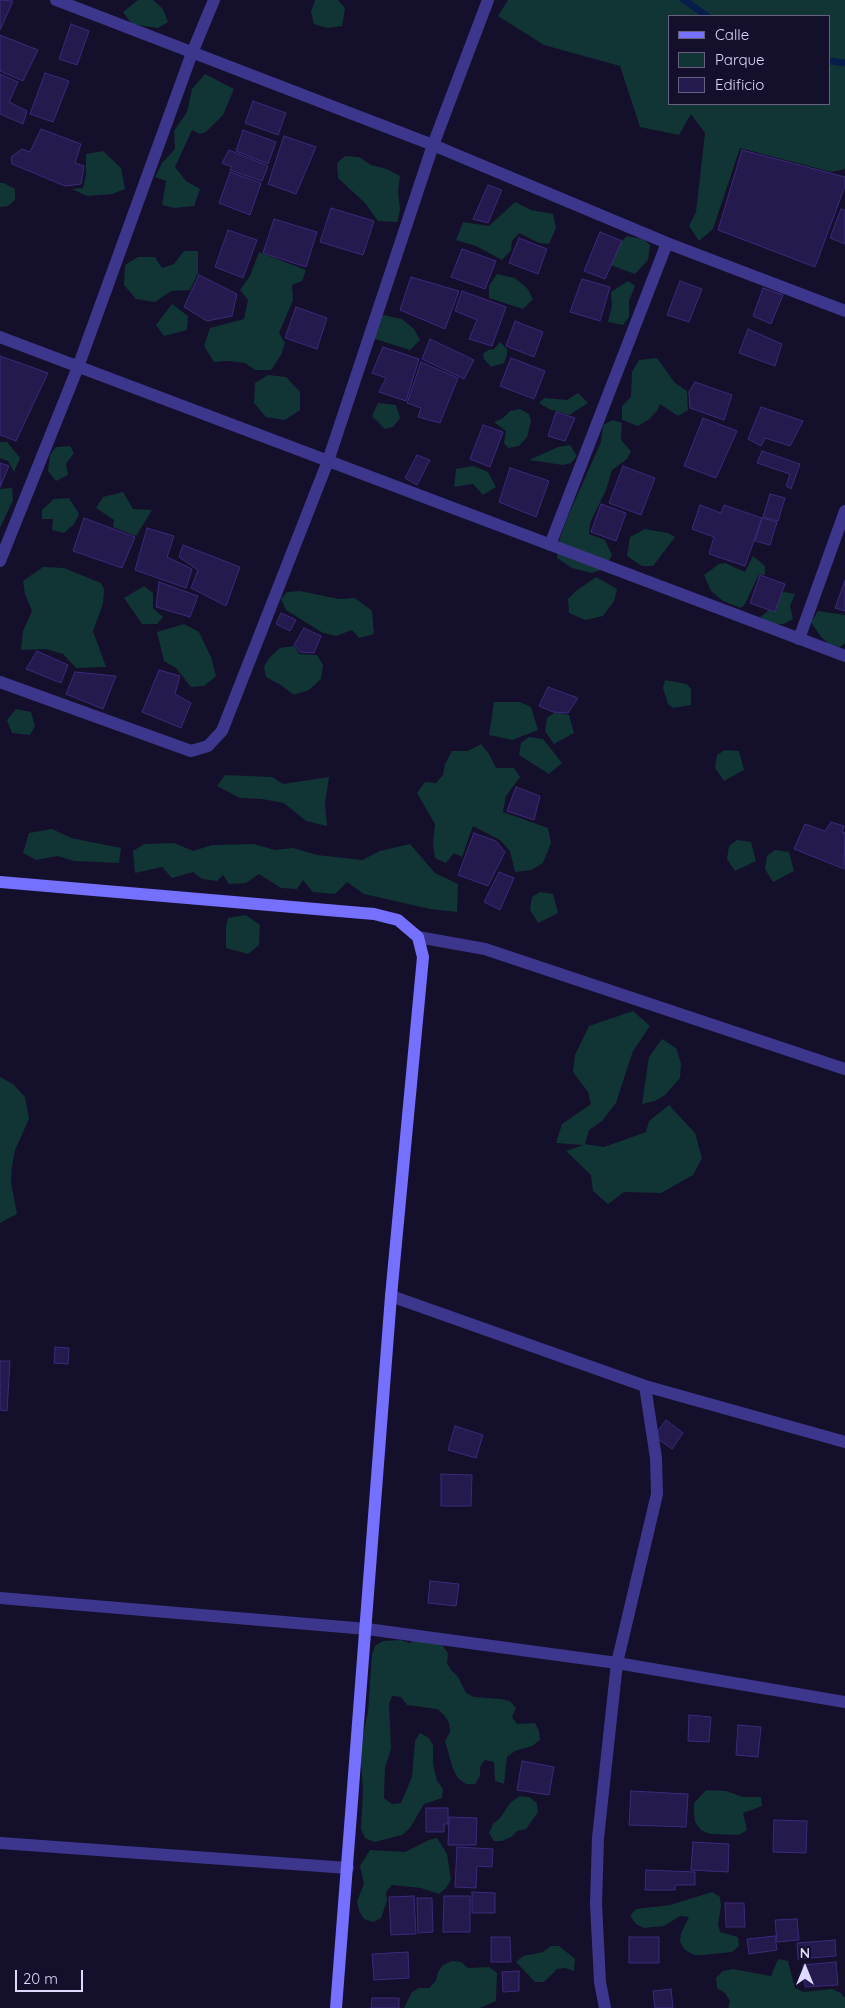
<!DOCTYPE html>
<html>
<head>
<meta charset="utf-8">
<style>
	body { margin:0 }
	#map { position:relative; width:845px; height:2008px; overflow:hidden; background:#140f2b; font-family:Quicksand,sans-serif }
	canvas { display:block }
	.legend { position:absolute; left:668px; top:15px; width:162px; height:90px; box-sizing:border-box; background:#140f2b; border:1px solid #656080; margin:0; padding:6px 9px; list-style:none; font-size:15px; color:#ded9ff }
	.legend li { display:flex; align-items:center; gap:10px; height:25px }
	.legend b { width:25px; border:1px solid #656080 }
	.north { position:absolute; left:780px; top:1943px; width:50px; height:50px; -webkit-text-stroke:4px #140f2b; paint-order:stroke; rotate:0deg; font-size:14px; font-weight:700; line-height:20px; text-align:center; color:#ded9ff }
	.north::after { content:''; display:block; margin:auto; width:18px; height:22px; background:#ded9ff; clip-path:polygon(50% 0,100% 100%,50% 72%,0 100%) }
	.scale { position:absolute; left:15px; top:1970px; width:68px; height:22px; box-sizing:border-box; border:2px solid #ded9ff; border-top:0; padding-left:6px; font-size:15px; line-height:18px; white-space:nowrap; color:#ded9ff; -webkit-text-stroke:4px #140f2b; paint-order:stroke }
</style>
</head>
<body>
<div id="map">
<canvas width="845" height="2008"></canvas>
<ul class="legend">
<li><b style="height:6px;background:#7670ff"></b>Calle</li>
<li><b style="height:14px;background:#113535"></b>Parque</li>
<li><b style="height:14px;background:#251a4d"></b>Edificio</li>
</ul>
<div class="north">N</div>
<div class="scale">20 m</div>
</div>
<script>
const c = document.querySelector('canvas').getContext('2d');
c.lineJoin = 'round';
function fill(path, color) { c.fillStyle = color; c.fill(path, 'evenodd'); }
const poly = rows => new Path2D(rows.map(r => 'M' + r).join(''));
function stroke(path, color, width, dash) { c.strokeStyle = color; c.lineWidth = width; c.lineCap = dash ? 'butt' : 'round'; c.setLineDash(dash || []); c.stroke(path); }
fill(poly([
	[138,0,153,0,163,9,168,22,158,28,132,24,123,12],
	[315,0,338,0,345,8,342,26,327,28,314,24,311,12],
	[508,0,845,0,845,169,831,172,740,148,713,229,699,241,689,226,696,212,705,133,691,114,679,135,640,127,620,66,544,45,498,16],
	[669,16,829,16,829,104,669,104],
	[205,74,234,89,223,115,206,132,200,134,192,130,175,167,186,181,200,189,194,206,174,208,162,205,166,181,155,177,162,163,175,149,174,131,187,112,192,89],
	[103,151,121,168,125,189,112,194,87,196,72,189,83,188,86,175,86,154],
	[345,156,359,157,371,165,387,169,400,176,398,191,400,210,397,222,378,221,365,203,338,178,337,163],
	[0,183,4,183,15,189,15,200,8,206,0,207],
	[515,202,531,210,553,214,556,228,549,244,539,243,519,233,512,241,511,250,502,260,476,246,456,240,463,222,489,226],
	[627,236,643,239,650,245,648,260,635,274,610,265,622,241],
	[184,251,198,251,198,273,190,290,171,291,155,302,136,299,124,285,125,265,138,257,155,257,162,268,174,264],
	[259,252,306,270,302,281,292,285,293,300,279,333,285,343,281,355,271,370,255,370,245,363,229,361,214,362,204,346,210,328,244,319,248,300,240,290,250,276],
	[497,274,515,278,527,288,533,299,523,309,489,298,489,286],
	[628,281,635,286,629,301,629,317,623,325,608,322,612,306,611,292],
	[172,304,188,316,187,330,164,336,156,325],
	[383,315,402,319,414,329,420,340,410,350,375,339,375,327],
	[500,342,507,349,507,355,504,363,491,367,484,359,483,354,488,350,494,349],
	[657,358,675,383,687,391,688,410,678,416,660,404,657,411,648,420,638,426,622,420,622,406,631,397,632,372,639,360],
	[268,375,286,377,300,392,300,410,285,420,266,417,254,403,255,383],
	[578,393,588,403,569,415,549,409,539,403,544,398,567,400],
	[378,403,396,405,400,418,393,427,385,429,372,416],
	[520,409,529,414,531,421,527,437,519,446,508,448,504,443,506,431,494,422,503,418,510,411],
	[613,420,622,423,621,440,631,451,627,459,612,470,606,490,590,523,589,534,605,540,612,555,604,569,592,573,572,568,557,558,559,541,568,516,601,442,603,425],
	[0,442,7,442,20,458,14,472,8,461,0,458],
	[570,445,577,456,571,463,563,465,529,460,558,447],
	[70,446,74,453,66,464,68,475,56,481,48,471,50,455,56,447],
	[473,466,488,472,496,487,483,495,473,484,454,487,456,469],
	[12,488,13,500,0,528,0,489],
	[123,492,133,509,152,510,136,536,113,527,114,520,96,508,103,497],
	[69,498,79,514,74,524,64,533,52,530,53,519,42,519,42,510,54,499],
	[645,529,668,533,675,537,653,566,642,566,627,556,630,537],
	[753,556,765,566,765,575,759,574,745,604,741,608,723,601,711,591,704,575,719,564,725,563,745,572],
	[43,567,64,568,101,583,104,589,103,604,93,631,106,667,76,668,63,654,46,649,21,650,23,631,32,611,25,594,23,581],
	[596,577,617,589,614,601,603,616,585,620,569,613,568,599,576,591],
	[144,586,153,593,153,608,163,617,157,624,142,624,124,598],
	[300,591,339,599,355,598,372,611,374,634,359,638,352,630,336,636,323,633,286,610,281,599,287,592],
	[784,592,795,594,790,606,793,619,784,624,772,624,760,617,767,612,772,597],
	[818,611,845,615,845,643,840,647,829,644,821,637,811,622],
	[184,624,199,632,211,657,216,676,204,686,191,687,176,668,164,661,157,632],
	[294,646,299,654,317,655,323,665,321,679,309,690,294,695,281,685,266,677,264,667,269,658,280,648],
	[665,680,687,684,691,689,691,705,673,708,668,704,663,688],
	[494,702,520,702,531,707,538,730,512,740,489,735],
	[16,709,31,712,35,726,30,735,12,733,7,720],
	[555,712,569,715,574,733,554,744,545,731,547,718],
	[529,737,543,739,562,763,549,774,519,755,521,743],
	[481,744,489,754,496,768,514,768,520,777,506,796,503,812,548,828,551,843,543,863,531,870,515,872,510,851,500,840,473,826,462,857,454,853,446,863,435,858,433,844,435,824,417,793,425,782,436,783,443,775,445,764,452,751,468,751],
	[725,750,739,751,744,770,724,781,715,768,717,755],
	[225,775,272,777,283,784,329,777,325,803,327,826,306,821,284,803,262,799,240,798,217,786],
	[52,829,71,838,121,848,119,863,74,861,58,856,36,860,23,853,29,833],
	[737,840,751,842,756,861,735,871,727,859,729,846],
	[174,843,193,851,212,845,254,844,275,850,293,848,317,855,362,860,380,851,410,844,435,873,458,884,457,912,430,909,364,894,347,882,335,894,313,892,303,880,297,889,281,888,259,874,246,883,229,884,223,875,217,881,202,879,193,872,172,878,162,867,135,873,133,851,144,844],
	[775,850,789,852,794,871,773,882,765,869,767,856],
	[540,892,553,894,558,913,538,923,530,910,532,897],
	[246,915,260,925,259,945,248,954,226,948,226,926,228,918],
	[633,1011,650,1026,633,1051,616,1103,602,1121,589,1130,585,1144,604,1147,646,1132,649,1121,669,1105,695,1133,702,1158,693,1175,661,1193,624,1192,608,1204,593,1191,591,1175,566,1151,583,1145,556,1143,562,1124,591,1104,588,1092,573,1072,575,1055,589,1026],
	[662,1039,676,1048,681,1063,680,1078,665,1095,655,1101,642,1104,649,1057],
	[0,1077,13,1084,25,1097,29,1119,15,1150,12,1166,11,1182,17,1214,0,1223],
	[415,1638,436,1641,443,1646,448,1653,447,1663,451,1670,458,1677,466,1693,474,1697,501,1699,510,1701,516,1708,512,1717,517,1724,535,1723,539,1731,540,1740,532,1746,515,1751,507,1757,504,1784,495,1781,494,1762,485,1760,480,1767,480,1776,475,1784,466,1784,458,1778,453,1769,445,1741,450,1732,449,1723,444,1715,437,1709,407,1705,401,1697,392,1696,389,1704,391,1749,385,1767,384,1798,392,1804,401,1803,412,1777,415,1741,420,1733,429,1738,433,1745,433,1764,437,1781,443,1789,442,1798,424,1804,410,1828,402,1835,374,1842,365,1838,361,1829,363,1791,360,1749,368,1712,372,1655,375,1646,383,1641,401,1640,410,1643],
	[706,1790,726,1791,743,1797,761,1797,762,1806,743,1813,747,1830,739,1835,710,1834,701,1830,695,1822,694,1813,694,1803],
	[520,1796,529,1797,537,1803,538,1812,526,1829,517,1831,511,1837,502,1841,494,1841,489,1833,493,1824,500,1818,511,1802],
	[437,1838,447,1854,451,1880,446,1888,439,1894,421,1888,392,1885,386,1892,387,1901,381,1918,373,1922,364,1919,359,1911,357,1901,364,1884,360,1866,370,1850,405,1852,429,1840],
	[712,1892,720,1897,721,1906,718,1924,720,1932,738,1937,739,1946,732,1952,703,1955,694,1955,685,1950,680,1942,681,1933,689,1917,680,1916,664,1926,644,1928,636,1924,630,1916,636,1909,670,1905],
	[551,1946,559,1946,575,1959,574,1971,565,1968,557,1969,544,1982,535,1982,516,1962,523,1956,543,1952],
	[778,1959,788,1961,795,1988,803,1992,832,1989,841,1993,845,1998,845,2008,728,2008,730,2001,725,1993,717,1988,716,1978,723,1971,733,1969,771,1976],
	[452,1961,461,1962,468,1968,489,1967,497,1973,496,2001,480,2008,404,2008,412,1992,419,1988,429,1988,436,1981,438,1972,443,1965]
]), '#113535');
stroke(poly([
	[684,0,707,16],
	[829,61,845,63]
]), '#071e4c', 7);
const building = poly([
	[0,0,13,1,0,30,0,0],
	[71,24,89,31,77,65,59,59,71,24],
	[0,35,38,50,23,81,0,71,0,35],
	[45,73,69,81,53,122,30,114,45,73],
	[0,74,18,82,9,102,27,111,23,124,0,114,0,74],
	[253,101,286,113,278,135,245,123,253,101],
	[41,129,81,144,75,163,84,166,81,184,65,186,12,164,11,157,22,149,30,152,41,129],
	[243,130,276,142,268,164,236,151,243,130],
	[284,136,316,147,296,194,268,184,284,136],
	[229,150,268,166,262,181,230,170,232,167,222,163,229,150],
	[742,150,845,177,845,186,815,267,718,230,742,150],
	[230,172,261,183,250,215,219,203,230,172],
	[488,185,502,190,488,223,473,219,488,185],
	[331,208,374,221,363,255,320,242,331,208],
	[841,209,845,210,845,244,830,238,841,209],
	[274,219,317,232,306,267,263,253,274,219],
	[228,230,257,240,243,278,215,267,228,230],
	[600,232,622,241,605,279,584,271,600,232],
	[519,238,547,249,538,274,509,263,519,238],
	[462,249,496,261,485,289,451,277,462,249],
	[199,275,237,294,232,316,207,321,184,307,199,275],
	[411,277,459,291,445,329,400,310,411,277],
	[582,279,610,287,600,321,570,312,582,279],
	[680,281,702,289,689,322,667,315,680,281],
	[763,288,783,295,771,324,753,316,763,288],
	[462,291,506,307,492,346,469,339,477,320,455,311,462,291],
	[296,307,327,318,317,349,285,338,296,307],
	[515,321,543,332,534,357,506,346,515,321],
	[748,329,782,344,775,366,739,353,748,329],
	[430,339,474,360,464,379,422,359,430,339],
	[383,347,419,359,406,401,379,392,386,378,372,373,383,347],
	[0,356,48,373,16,441,0,435,0,356],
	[511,358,545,371,534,399,500,386,511,358],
	[421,362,458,378,440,423,418,417,421,408,407,403,421,362],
	[695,382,732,395,724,420,690,408,689,392,695,382],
	[761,407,803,421,790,446,765,438,761,446,748,439,761,407],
	[556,412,575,418,565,441,548,436,556,412],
	[703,418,737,431,716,478,684,466,703,418],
	[483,425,503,432,490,467,470,459,483,425],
	[762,451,800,464,791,489,786,486,790,474,757,463,762,451],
	[417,455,430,460,417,485,405,478,417,455],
	[0,463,9,466,0,487,0,463],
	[623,466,655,478,641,515,609,503,623,466],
	[510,468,549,481,536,517,499,502,510,468],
	[770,494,785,498,778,521,763,517,770,494],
	[601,504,626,513,616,541,591,532,601,504],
	[700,505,721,513,724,505,762,518,745,566,709,554,714,537,692,529,700,505],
	[84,518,135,537,122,568,73,551,84,518],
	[762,518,777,522,770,545,755,541,762,518],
	[147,528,174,536,167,557,192,569,186,588,135,570,147,528],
	[183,545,240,567,226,606,191,588,198,570,179,557,183,545],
	[760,575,785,584,775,612,750,603,760,575],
	[845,580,845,611,835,608,845,580],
	[159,582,198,596,190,617,156,607,159,582],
	[281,613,296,620,290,631,276,624,281,613],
	[304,628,321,636,314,653,300,652,294,645,304,628],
	[37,651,68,665,61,683,26,669,37,651],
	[159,670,180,676,175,694,191,703,181,728,142,712,159,670],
	[75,672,116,676,103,709,66,694,75,672],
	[548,687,578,698,568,713,553,712,539,706,548,687],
	[516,787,540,796,534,820,507,811,516,787],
	[831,822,844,826,842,832,845,833,844,869,794,849,805,824,825,831,831,822],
	[474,833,496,841,505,852,488,886,458,875,474,833],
	[499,872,514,878,500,910,484,902,499,872],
	[55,1347,69,1348,68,1364,54,1363,55,1347],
	[0,1361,10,1361,7,1411,0,1410,0,1361],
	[666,1420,683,1433,672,1449,654,1436,666,1420],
	[455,1426,483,1435,476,1458,448,1450,455,1426],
	[441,1474,472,1475,471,1506,441,1506,441,1474],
	[430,1581,459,1584,456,1606,428,1603,430,1581],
	[689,1715,711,1717,709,1742,688,1741,689,1715],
	[738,1725,761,1727,758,1757,736,1755,738,1725],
	[522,1761,554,1767,549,1795,517,1790,522,1761],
	[631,1791,688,1794,686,1827,629,1825,631,1791],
	[426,1808,448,1808,448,1824,444,1824,444,1832,426,1832,426,1808],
	[449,1817,477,1818,476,1845,448,1845,449,1817],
	[774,1820,807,1821,806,1853,773,1852,774,1820],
	[693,1842,729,1844,728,1872,691,1870,693,1842],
	[457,1847,493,1849,492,1867,477,1866,476,1888,455,1887,457,1847],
	[646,1870,695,1872,695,1885,675,1885,675,1890,645,1890,646,1870],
	[472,1892,495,1893,495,1913,472,1913,472,1892],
	[414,1896,416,1934,391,1935,389,1897,414,1896],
	[444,1896,470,1896,470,1932,443,1932,444,1896],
	[417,1898,432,1898,433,1932,418,1933,417,1898],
	[725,1903,744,1903,745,1927,726,1927,725,1903],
	[797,1919,799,1940,777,1942,775,1920,797,1919],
	[775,1936,777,1950,749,1954,747,1939,775,1936],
	[491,1937,510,1937,511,1962,491,1962,491,1937],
	[629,1937,659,1937,659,1963,629,1963,629,1937],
	[835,1940,836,1956,798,1959,797,1943,835,1940],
	[408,1952,409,1978,374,1980,372,1954,408,1952],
	[836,1962,838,1985,805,1987,803,1965,836,1962],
	[519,1971,519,1991,503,1992,502,1972,519,1971],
	[671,1989,673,2008,655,2008,653,1991,671,1989],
	[372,1998,399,1998,399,2008,371,2008,372,1998]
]);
fill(building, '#251a4d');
stroke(building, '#3c2a7b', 1);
stroke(poly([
	[56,0,433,145,667,243,845,311],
	[0,337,845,656],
	[550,545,667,243],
	[0,561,78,367,192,53,214,0],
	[799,639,845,511],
	[0,682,191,751,208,746,222,731,328,461,433,145,488,0],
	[418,937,485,949,845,1069],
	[391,1296,645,1386,845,1442],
	[0,1598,367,1629,617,1663,845,1702],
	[0,1843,348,1868],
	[605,2008,600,1982,596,1904,598,1838,617,1663,657,1494,656,1458,645,1386]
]), '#3c378d', 12);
stroke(poly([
	[0,882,374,914,398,920,418,937,423,957,391,1296,336,2008]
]), '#7670ff', 12);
</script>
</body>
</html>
